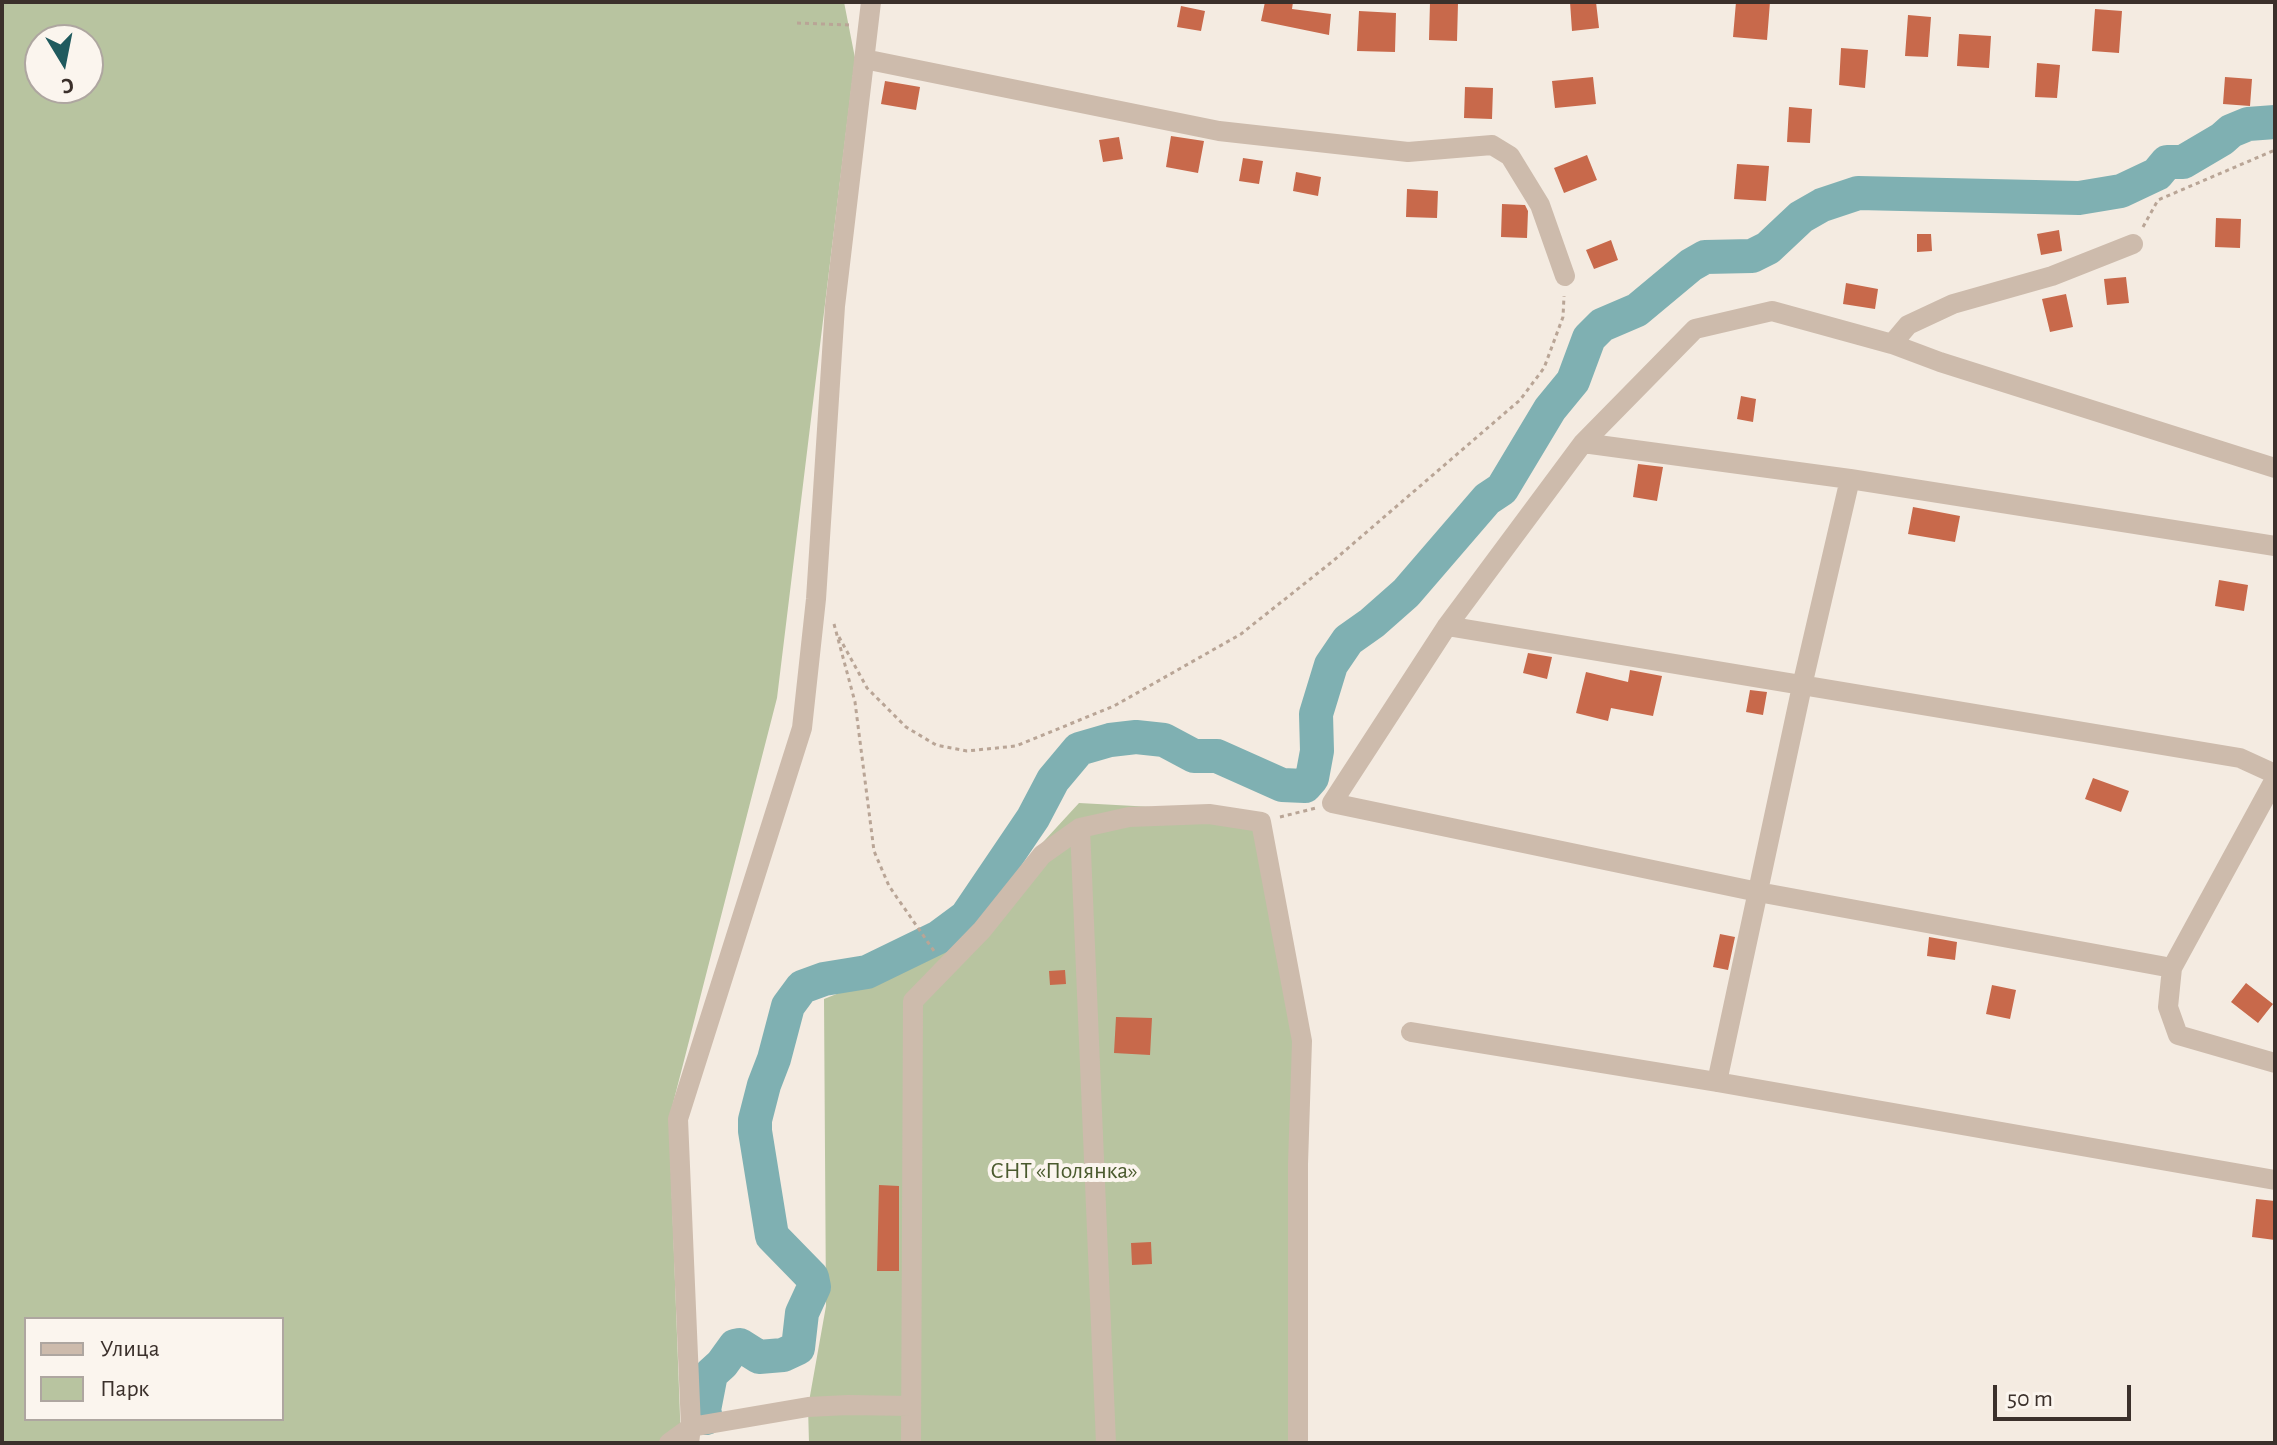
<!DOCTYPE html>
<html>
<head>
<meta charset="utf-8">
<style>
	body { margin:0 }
	#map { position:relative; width:2277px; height:1445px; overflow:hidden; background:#f4ebe1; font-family:"Alegreya Sans",sans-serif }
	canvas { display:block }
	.frame { position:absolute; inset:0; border:4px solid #3b302b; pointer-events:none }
	.legend { position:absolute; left:24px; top:1317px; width:260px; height:104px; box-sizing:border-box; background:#fbf5ee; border:2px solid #aea6a0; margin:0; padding:10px 14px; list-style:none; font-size:24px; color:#3b302b }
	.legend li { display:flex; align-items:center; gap:16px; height:40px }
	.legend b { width:40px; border:2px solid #aea6a0 }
	.north { position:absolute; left:24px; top:24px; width:80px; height:80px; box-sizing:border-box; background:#fbf5ee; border:2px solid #aea6a0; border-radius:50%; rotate:170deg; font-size:22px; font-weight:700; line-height:32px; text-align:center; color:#3b302b }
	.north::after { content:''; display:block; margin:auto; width:28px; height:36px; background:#1f5a5e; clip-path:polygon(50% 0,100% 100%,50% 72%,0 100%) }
	.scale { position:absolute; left:1993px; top:1385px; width:138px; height:36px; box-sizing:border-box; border:4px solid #3b302b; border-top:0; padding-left:10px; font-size:24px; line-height:28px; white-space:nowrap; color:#3b302b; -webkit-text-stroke:6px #fbf5ee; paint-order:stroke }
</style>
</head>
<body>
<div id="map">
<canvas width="2277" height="1445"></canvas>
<div class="frame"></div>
<ul class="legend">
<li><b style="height:10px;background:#cdbbac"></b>Улица</li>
<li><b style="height:22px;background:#b8c4a0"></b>Парк</li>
</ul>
<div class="north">С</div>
<div class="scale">50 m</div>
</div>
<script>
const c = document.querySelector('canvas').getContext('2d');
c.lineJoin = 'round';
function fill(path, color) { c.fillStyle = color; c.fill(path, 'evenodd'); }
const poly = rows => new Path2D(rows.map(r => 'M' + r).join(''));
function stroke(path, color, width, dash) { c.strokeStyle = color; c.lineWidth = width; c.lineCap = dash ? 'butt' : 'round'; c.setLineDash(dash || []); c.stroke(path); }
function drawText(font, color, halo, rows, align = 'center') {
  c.font = font + ' "Alegreya Sans",sans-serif'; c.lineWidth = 8; c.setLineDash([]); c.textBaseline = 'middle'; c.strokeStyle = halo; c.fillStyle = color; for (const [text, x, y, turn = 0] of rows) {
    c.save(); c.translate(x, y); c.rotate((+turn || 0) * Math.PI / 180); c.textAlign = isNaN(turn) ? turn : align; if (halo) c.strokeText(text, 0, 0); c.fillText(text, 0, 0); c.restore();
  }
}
fill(poly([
	[2,2,844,2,855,58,777,698,669,1119,681,1443,2,1443],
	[40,40,88,40,88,88,40,88],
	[26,1319,282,1319,282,1419,26,1419],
	[1079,803,1264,813,1295,1033,1305,1443,809,1443,808,1407,826,1306,824,999,942,952]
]), '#b8c4a0');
stroke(poly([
	[706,1418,704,1410,711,1374,722,1364,735,1346,740,1345,759,1357,783,1355,798,1348,802,1313,814,1287,812,1277,772,1236,755,1131,755,1120,764,1085,774,1059,788,1006,802,987,824,979,867,972,939,937,966,917,1033,818,1053,780,1079,749,1110,740,1136,737,1164,740,1194,756,1217,756,1282,785,1305,786,1312,778,1317,751,1316,714,1331,665,1348,640,1372,623,1406,593,1487,499,1502,489,1550,409,1573,381,1589,338,1602,325,1637,310,1691,265,1705,257,1752,256,1768,248,1801,217,1822,205,1858,193,2079,198,2121,191,2157,174,2167,162,2183,162,2222,139,2231,131,2248,124,2275,122]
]), '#7fb0b2', 34);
fill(poly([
	[1265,2,1293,2,1292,9,1331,14,1329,35,1261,21],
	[1430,2,1458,3,1457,41,1429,40],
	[1570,2,1596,2,1599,28,1572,31],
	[1736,2,1770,2,1767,40,1733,37],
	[1181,6,1205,11,1201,31,1177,27],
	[2095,9,2122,11,2119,53,2092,51],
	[1359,11,1396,13,1395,52,1357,51],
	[1908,15,1931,17,1928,57,1905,56],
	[1959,34,1991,36,1989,68,1957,66],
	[1841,48,1868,50,1865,88,1839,85],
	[2037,63,2060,65,2057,98,2035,97],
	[1593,77,1596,104,1555,108,1552,81],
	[2225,77,2252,79,2250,106,2223,104],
	[885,81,920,87,916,110,881,104],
	[1465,87,1493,88,1492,119,1464,118],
	[1789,107,1812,109,1810,143,1787,142],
	[1171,136,1204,141,1198,173,1166,167],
	[1119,137,1123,159,1103,162,1099,140],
	[1587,155,1597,180,1564,193,1554,168],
	[1243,158,1263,161,1259,184,1239,181],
	[1737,164,1769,166,1766,201,1734,199],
	[1296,172,1321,177,1318,196,1293,191],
	[1407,189,1438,191,1437,218,1406,217],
	[1502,204,1525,205,1528,211,1527,238,1501,237],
	[2216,218,2241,219,2240,248,2215,247],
	[2059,230,2062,251,2041,255,2037,234],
	[1917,234,1931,234,1932,251,1917,252],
	[1611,240,1618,260,1594,269,1586,250],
	[2126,277,2129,303,2107,305,2104,279],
	[1846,283,1878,289,1875,309,1843,304],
	[2066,294,2073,327,2050,332,2042,299],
	[1741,396,1756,399,1753,422,1737,419],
	[1638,464,1663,467,1657,501,1633,497],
	[1913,507,1960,516,1955,542,1908,534],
	[2219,580,2248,585,2244,611,2215,606],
	[1528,653,1552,657,1547,679,1523,673],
	[1630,670,1662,676,1653,716,1611,708,1608,721,1576,713,1586,672,1628,682],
	[1750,690,1767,692,1763,715,1746,712],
	[2093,778,2129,791,2121,812,2085,799],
	[1720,934,1735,937,1728,970,1713,967],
	[1929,937,1957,942,1955,960,1927,956],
	[1065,970,1066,984,1050,985,1049,971],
	[2246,983,2273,1004,2258,1023,2231,1002],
	[1992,985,2016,990,2010,1019,1986,1014],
	[1116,1017,1152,1018,1150,1055,1114,1053],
	[879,1185,899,1186,899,1271,877,1271],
	[2256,1199,2275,1201,2275,1240,2252,1237],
	[1151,1242,1152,1264,1132,1265,1131,1243]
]), '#c8694b');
stroke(poly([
	[797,23,849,25],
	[2143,227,2158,200,2275,150],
	[834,624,855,702,874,851,889,886,934,951],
	[839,637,867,688,906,727,936,745,967,751,1016,746,1114,706,1241,634,1333,561,1520,400,1544,368,1563,317,1564,296],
	[1280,817,1316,808]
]), '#b9a596', 3, [4, 4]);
stroke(poly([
	[864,59,1219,131,1408,152,1492,145,1510,156,1540,205,1565,276],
	[1892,344,1908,325,1953,304,2052,276,2133,244],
	[1583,443,1850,479,2275,546],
	[1447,626,2240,758,2275,774],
	[2275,779,2172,968,2168,1007,2178,1035,2275,1063],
	[1080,828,1106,1443],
	[2172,968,1758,892,1332,803,1447,626,1583,443,1695,329,1772,311,1892,344,1940,362,2275,468],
	[1411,1032,1717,1082,2275,1180],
	[1717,1082,1802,686,1850,479],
	[669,1443,691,1427,808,1407,848,1405,911,1406],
	[689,1443,691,1427,678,1119,802,728,816,599,835,306,871,2],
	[911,1443,913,1001,982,930,1042,855,1080,828,1129,817,1209,814,1261,822,1302,1041,1298,1164,1298,1443]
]), '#cdbbac', 20);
drawText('24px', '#4a5a2e', '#fbf5ee', [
	["СНТ «Полянка»",1064,1171]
]);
</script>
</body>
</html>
